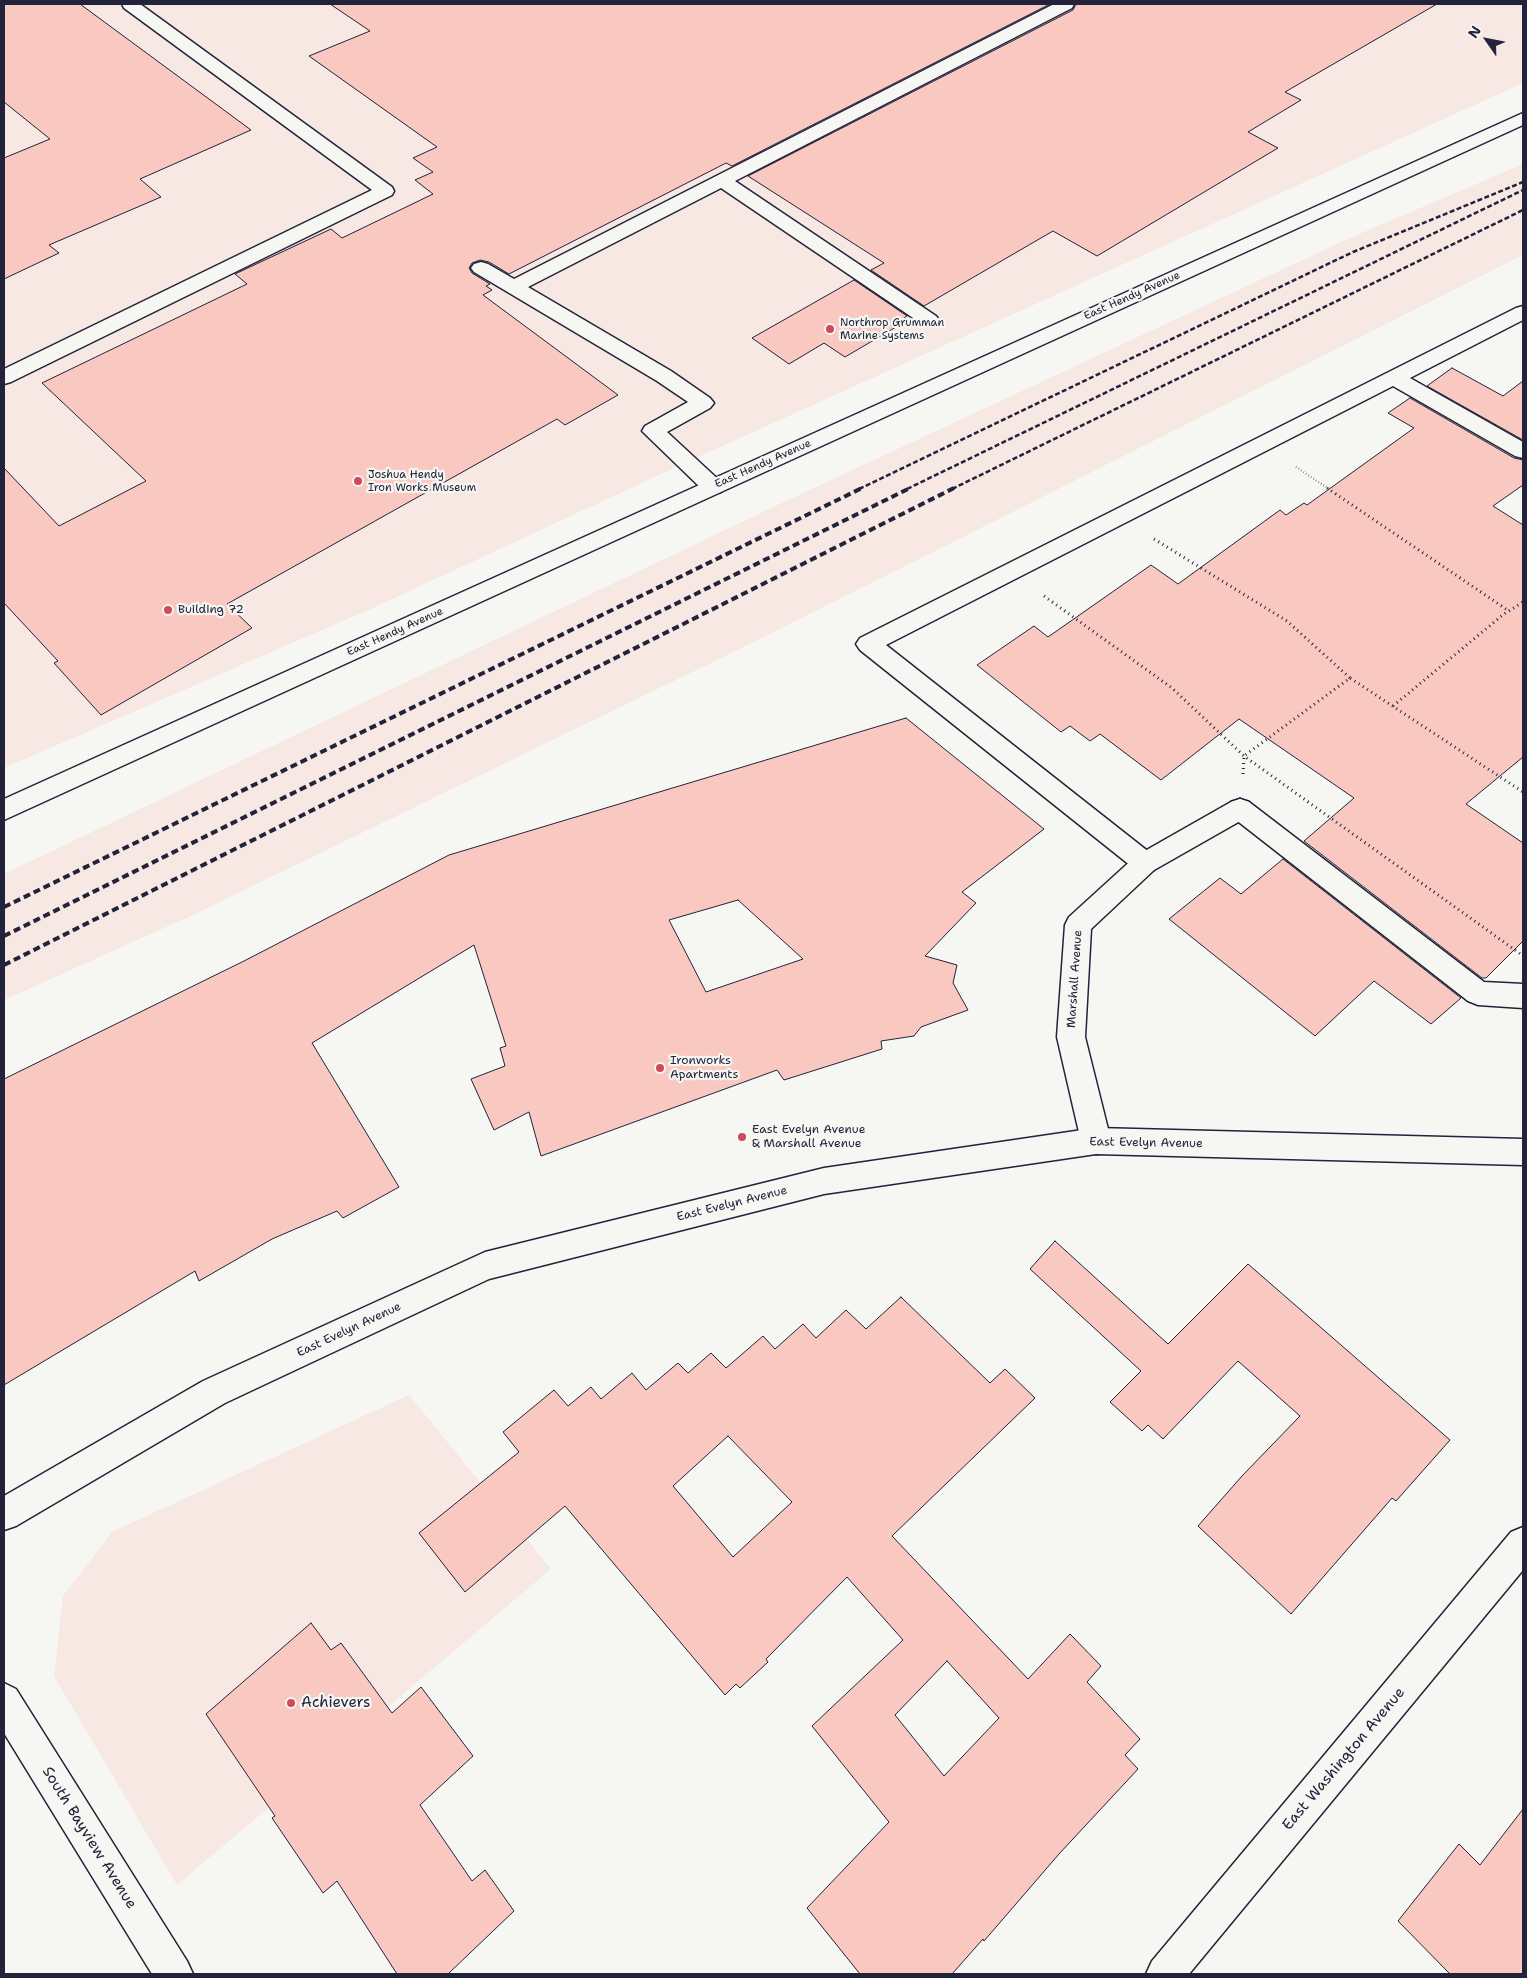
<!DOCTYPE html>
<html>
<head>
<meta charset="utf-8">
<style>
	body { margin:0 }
	#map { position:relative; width:1527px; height:1978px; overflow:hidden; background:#f6f6f2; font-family:"Shantell Sans",sans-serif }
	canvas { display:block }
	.frame { position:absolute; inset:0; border:5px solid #22223b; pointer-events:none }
	.north { position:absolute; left:1462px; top:15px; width:50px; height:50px; -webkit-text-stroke:4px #f6f6f2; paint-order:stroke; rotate:303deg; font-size:14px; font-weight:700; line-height:20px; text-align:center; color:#22223b }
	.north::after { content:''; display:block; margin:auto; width:18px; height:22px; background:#22223b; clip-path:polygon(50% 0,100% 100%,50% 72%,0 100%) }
</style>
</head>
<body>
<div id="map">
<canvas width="1527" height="1978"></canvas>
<div class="frame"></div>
<div class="north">N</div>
</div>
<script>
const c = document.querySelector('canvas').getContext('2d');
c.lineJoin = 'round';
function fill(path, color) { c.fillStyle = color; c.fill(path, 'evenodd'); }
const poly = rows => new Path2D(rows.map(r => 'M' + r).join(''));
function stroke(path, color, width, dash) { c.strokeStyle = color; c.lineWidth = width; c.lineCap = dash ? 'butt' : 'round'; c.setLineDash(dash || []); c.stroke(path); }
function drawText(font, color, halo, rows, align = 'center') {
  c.font = font + ' "Shantell Sans",sans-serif'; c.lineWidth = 4.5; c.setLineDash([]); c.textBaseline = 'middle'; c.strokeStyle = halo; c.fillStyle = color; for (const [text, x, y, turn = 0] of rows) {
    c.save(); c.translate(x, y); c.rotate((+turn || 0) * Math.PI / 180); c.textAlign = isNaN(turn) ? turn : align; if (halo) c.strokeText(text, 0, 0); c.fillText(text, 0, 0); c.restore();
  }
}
fill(poly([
	[4,4,1523,4,1523,83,687,462,375,607,4,768],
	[1523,164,1523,255,756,641,195,914,4,1000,4,874,784,502,1350,238],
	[409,1395,551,1569,177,1885,54,1676,63,1596,112,1532]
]), '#f7e8e3');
const building = poly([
	[4,4,80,4,251,130,140,179,161,197,49,245,59,253,4,279,4,158,50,139,4,102,4,4],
	[330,4,1050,4,732,166,726,163,509,274,489,262,480,260,472,263,469,268,472,273,490,284,486,286,492,290,483,295,618,395,565,425,557,419,227,604,252,628,101,715,54,663,58,661,4,603,4,468,59,526,146,481,42,383,247,284,235,274,331,229,342,238,433,194,415,180,433,172,413,158,437,147,309,56,370,31,330,4],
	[1076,4,1437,4,1285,92,1301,100,1248,132,1278,148,1097,256,1053,231,924,306,871,270,884,263,748,176,1073,10,1076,4],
	[854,280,907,316,904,318,908,320,845,357,824,343,789,364,752,338,854,280],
	[1452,368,1503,396,1523,381,1523,440,1427,386,1452,368],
	[1410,398,1514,458,1523,460,1523,485,1493,506,1523,525,1523,757,1466,804,1523,843,1523,941,1486,978,1482,978,1304,841,1354,798,1239,719,1161,780,1100,734,1090,741,1070,726,1061,732,977,665,1034,626,1048,637,1151,565,1178,584,1280,510,1286,515,1304,503,1307,505,1414,428,1388,413,1410,398],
	[906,718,1044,829,962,892,976,903,925,956,957,965,953,983,968,1010,921,1027,914,1036,881,1041,882,1049,784,1080,777,1070,541,1156,529,1112,494,1130,471,1079,505,1066,500,1048,506,1046,474,945,312,1043,399,1187,343,1218,337,1211,272,1239,199,1281,195,1271,4,1385,4,1079,244,961,449,855,906,718],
	[738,900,803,959,706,992,669,920,738,900],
	[1283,859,1461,998,1431,1024,1374,981,1315,1036,1169,919,1220,878,1241,894,1283,859],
	[1055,1241,1168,1344,1248,1264,1450,1440,1396,1501,1392,1498,1291,1614,1198,1526,1242,1476,1300,1416,1238,1361,1163,1439,1148,1425,1142,1431,1110,1402,1141,1371,1030,1269,1055,1241],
	[901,1297,990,1383,1005,1369,1035,1398,892,1536,1028,1679,1070,1634,1101,1666,1087,1682,1140,1739,1125,1755,1138,1769,1059,1854,984,1941,983,1939,952,1974,860,1974,807,1908,889,1822,812,1726,903,1640,847,1577,766,1659,768,1662,740,1688,736,1684,725,1695,565,1506,465,1592,419,1533,519,1452,503,1432,554,1390,568,1406,591,1387,601,1399,632,1373,646,1390,678,1363,688,1373,711,1353,726,1368,763,1336,775,1349,803,1324,816,1338,846,1310,866,1329,901,1297],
	[728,1436,792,1502,733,1557,673,1486,728,1436],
	[947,1661,999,1718,944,1776,895,1715,947,1661],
	[311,1623,331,1650,341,1643,392,1713,421,1687,473,1756,420,1805,472,1881,485,1870,514,1911,448,1974,397,1974,337,1881,323,1893,272,1818,275,1816,206,1714,311,1623],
	[1523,1809,1523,1974,1450,1974,1398,1921,1459,1844,1480,1865,1523,1809]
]);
fill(building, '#f9c9c1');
stroke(building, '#22223b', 1);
const lane = poly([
	[122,4,140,4,392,187,394,191,392,195,11,382,4,384,4,369,372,190,124,8,122,4],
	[1054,4,1074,4,1072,8,735,181,936,316,939,320,936,324,929,326,922,324,721,188,528,287,671,371,710,398,714,403,710,408,667,432,721,482,724,487,721,492,713,494,705,492,642,431,645,426,688,402,657,381,474,272,471,268,474,264,481,262,488,264,514,279,1054,4],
	[1523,306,1523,320,1410,378,1523,442,1523,458,1515,456,1393,386,886,645,1154,856,1158,863,1154,870,1145,873,1136,870,860,650,856,644,860,638,1516,308,1523,306],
	[1240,799,1249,802,1484,982,1523,984,1523,1008,1478,1005,1468,1001,1231,816,1227,809,1231,802,1240,799]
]);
const street = poly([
	[1240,799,1249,802,1253,809,1249,816,1154,870,1091,929,1085,1037,1111,1141,1106,1150,1096,1154,1086,1150,1081,1141,1057,1037,1065,925,1069,917,1136,856,1231,802,1240,799],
	[1523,1527,1523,1570,1189,1974,1146,1974,1152,1961,1511,1532,1523,1527],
	[4,1683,16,1689,187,1961,193,1974,152,1974,4,1733,4,1683]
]);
const secondary = poly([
	[1523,113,1523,125,4,820,4,799,1523,113],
	[1096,1128,1523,1139,1523,1165,1096,1154,824,1194,489,1279,225,1403,16,1526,4,1530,4,1496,203,1381,485,1252,824,1168,1096,1128]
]);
stroke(lane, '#22223b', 3);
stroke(street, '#22223b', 3);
stroke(secondary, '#22223b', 3);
stroke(poly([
	[1296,467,1329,489]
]), '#22223b', 2, [0.5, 2.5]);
stroke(poly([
	[1327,488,1509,611],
	[1154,539,1287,621,1350,678],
	[1044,596,1172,688,1244,756,1522,955],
	[1393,706,1504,614,1523,602],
	[1243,774,1244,756,1350,678,1523,792]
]), '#22223b', 3, [1, 4]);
fill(lane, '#f6f6f2');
fill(street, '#f6f6f2');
fill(secondary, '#f6f6f2');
stroke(poly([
	[859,489,1353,252,1523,182],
	[907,489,1523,190],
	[952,489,1523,210]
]), '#22223b', 2.5, [5, 2.5]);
stroke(poly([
	[4,907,862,488],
	[4,936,910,488],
	[4,965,954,488]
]), '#22223b', 4, [7, 4]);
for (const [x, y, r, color] of [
	[830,329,5,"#d1495b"],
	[358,481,5,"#d1495b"],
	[168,610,5,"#d1495b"],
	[660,1068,5,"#d1495b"],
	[742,1137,5,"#d1495b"],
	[291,1703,5,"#d1495b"]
]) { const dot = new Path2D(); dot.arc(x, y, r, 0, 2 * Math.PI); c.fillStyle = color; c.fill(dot); stroke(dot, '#f6f6f2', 2); }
drawText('11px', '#22223b', '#f6f6f2', [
	["East Hendy Avenue",1132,296,-24],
	["East Hendy Avenue",763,464,-24],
	["East Hendy Avenue",395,632,-24]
]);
drawText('11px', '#22223b', '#f6f6f2', [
	["Northrop Grumman",840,323],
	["Marine Systems",840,336],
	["Joshua Hendy",368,475],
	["Iron Works Museum",368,488]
], 'left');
drawText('12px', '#22223b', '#f6f6f2', [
	["Building 72",178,610],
	["Ironworks",670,1061],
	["Apartments",670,1075],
	["East Evelyn Avenue",752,1130],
	["& Marshall Avenue",752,1144]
], 'left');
drawText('12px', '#22223b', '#f6f6f2', [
	["Marshall Avenue",1075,979,-86],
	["East Evelyn Avenue",1146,1143,1],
	["East Evelyn Avenue",732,1204,-14],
	["East Evelyn Avenue",349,1330,-25]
]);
drawText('15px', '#22223b', '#f6f6f2', [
	["Achievers",301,1703]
], 'left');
drawText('15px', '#22223b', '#f6f6f2', [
	["East Washington Avenue",1344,1759,-50],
	["South Bayview Avenue",89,1838,58]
]);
</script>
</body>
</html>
